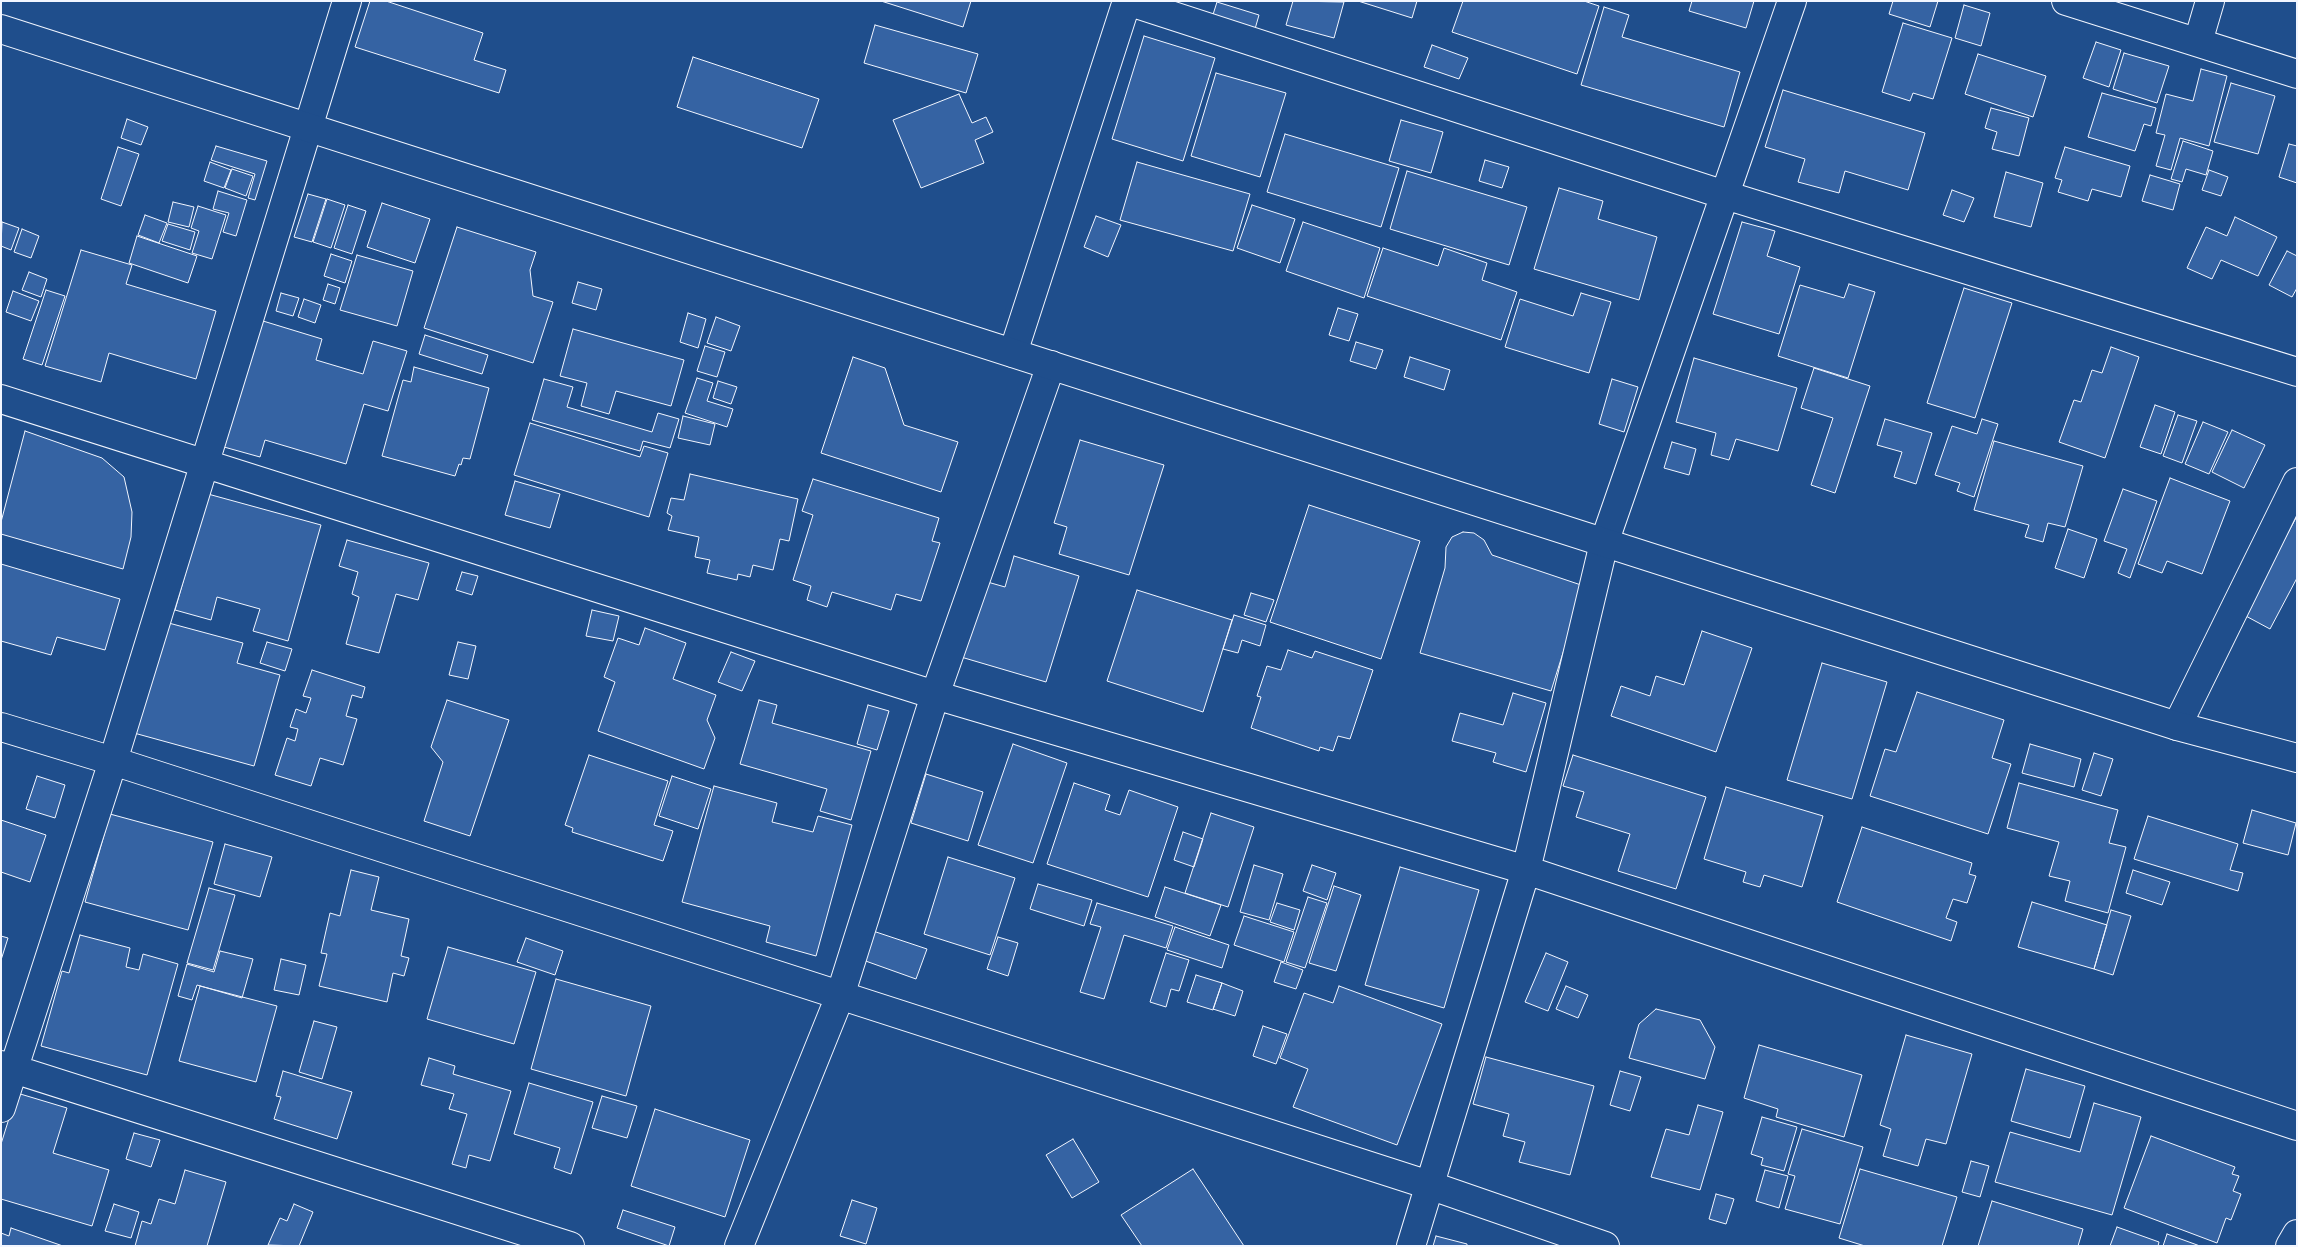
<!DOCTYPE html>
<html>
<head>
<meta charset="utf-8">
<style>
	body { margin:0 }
	#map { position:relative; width:2298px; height:1247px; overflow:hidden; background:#1f4e8c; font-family:"IBM Plex Sans",sans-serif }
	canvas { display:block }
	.frame { position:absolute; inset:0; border:2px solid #f2f6ff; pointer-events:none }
</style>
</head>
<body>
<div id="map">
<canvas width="2298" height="1247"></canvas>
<div class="frame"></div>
</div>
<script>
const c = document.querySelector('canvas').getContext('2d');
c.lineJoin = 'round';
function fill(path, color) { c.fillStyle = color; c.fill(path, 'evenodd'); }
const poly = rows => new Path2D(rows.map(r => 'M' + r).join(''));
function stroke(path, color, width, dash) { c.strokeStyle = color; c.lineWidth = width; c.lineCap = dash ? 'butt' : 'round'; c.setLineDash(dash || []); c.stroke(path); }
const building = poly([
	[370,1,386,1,483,33,474,60,506,70,499,93,355,47,370,1],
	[881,1,971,1,963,27,881,1],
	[1293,1,1344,2,1334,38,1286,25,1293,1],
	[1358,1,1417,1,1412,18,1358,1],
	[1463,1,1584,1,1599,6,1577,74,1452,32,1463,1],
	[1692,1,1754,1,1746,28,1689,11,1692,1],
	[1893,1,1938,1,1930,27,1889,14,1893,1],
	[1217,2,1259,15,1253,36,1210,24,1217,2],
	[1964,5,1990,13,1981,46,1955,38,1964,5],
	[1604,7,1629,15,1622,37,1740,72,1724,127,1581,85,1604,7],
	[1903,23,1952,38,1933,99,1913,93,1910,101,1882,92,1903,23],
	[875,25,978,54,966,93,864,63,875,25],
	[1144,36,1215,58,1183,161,1112,139,1144,36],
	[2096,42,2121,50,2109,87,2083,78,2096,42],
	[1432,45,1468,58,1459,79,1424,67,1432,45],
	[2124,53,2169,66,2157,103,2113,89,2124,53],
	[1978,54,2046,76,2033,117,1965,94,1978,54],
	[693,57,819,99,802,148,677,107,693,57],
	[2201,69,2227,76,2209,146,2180,138,2171,170,2156,166,2165,135,2156,133,2166,94,2193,101,2201,69],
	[1216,73,1286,93,1260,177,1191,156,1216,73],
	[2231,83,2275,96,2258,154,2214,142,2231,83],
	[1783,90,1925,133,1908,190,1845,171,1839,193,1798,182,1805,159,1765,147,1783,90],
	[2102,93,2156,108,2151,126,2144,124,2135,151,2088,137,2102,93],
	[959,94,972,123,986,117,993,132,975,140,984,163,921,188,893,120,959,94],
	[1991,108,2029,118,2019,156,1992,149,1997,132,1985,128,1991,108],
	[127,119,148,127,141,145,121,138,127,119],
	[1401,120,1443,132,1431,173,1389,161,1401,120],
	[1285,134,1399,168,1381,227,1267,192,1285,134],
	[2183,141,2213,151,2206,175,2186,169,2182,182,2171,179,2183,141],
	[2289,144,2297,146,2297,183,2279,177,2289,144],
	[216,146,267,161,255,200,248,198,255,174,211,160,216,146],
	[118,147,139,154,121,206,101,199,118,147],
	[2065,147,2130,166,2121,197,2092,189,2088,201,2058,192,2062,180,2055,178,2065,147],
	[1485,160,1509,167,1502,188,1479,181,1485,160],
	[210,162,231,170,224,188,204,181,210,162],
	[1137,162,1250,194,1233,251,1120,220,1137,162],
	[232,169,253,176,246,196,225,188,232,169],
	[2209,170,2228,177,2221,196,2202,190,2209,170],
	[1407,171,1527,207,1509,265,1390,229,1407,171],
	[2006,172,2043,183,2031,227,1994,217,2006,172],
	[2150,175,2180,184,2173,210,2142,201,2150,175],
	[1559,188,1603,201,1598,219,1657,237,1639,300,1534,269,1559,188],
	[1952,190,1974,198,1964,222,1943,215,1952,190],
	[218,191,247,200,236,236,223,232,229,213,213,209,218,191],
	[308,194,326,199,312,242,294,237,308,194],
	[327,199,345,205,331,248,313,242,327,199],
	[173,202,194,207,189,227,168,222,173,202],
	[382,203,430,219,415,263,367,247,382,203],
	[348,205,366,211,352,254,334,248,348,205],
	[1252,205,1295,219,1280,263,1237,248,1252,205],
	[198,206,226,215,212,259,192,253,199,231,191,228,198,206],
	[145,215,167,223,159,243,138,235,145,215],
	[1096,216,1121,225,1108,257,1084,247,1096,216],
	[2235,217,2277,237,2258,276,2221,260,2212,279,2187,268,2206,227,2227,236,2235,217],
	[2,222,19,228,11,250,1,246,2,222],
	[1303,222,1380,248,1364,298,1286,271,1303,222],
	[1742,222,1775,231,1767,256,1800,267,1779,334,1713,314,1742,222],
	[168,224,195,232,190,250,162,241,168,224],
	[457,227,536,252,530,270,533,296,553,302,533,363,424,328,457,227],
	[22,229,39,236,31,258,14,252,22,229],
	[137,236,197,256,188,283,129,263,137,236],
	[1383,248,1438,266,1444,248,1487,263,1482,280,1517,292,1501,340,1367,296,1383,248],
	[81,250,132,265,126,284,216,311,196,379,109,353,101,382,45,366,81,250],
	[2287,251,2297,256,2297,288,2292,297,2269,285,2287,251],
	[331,254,352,261,345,283,324,276,331,254],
	[357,255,413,271,397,326,340,310,357,255],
	[29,272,47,279,41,297,22,290,29,272],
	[578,282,602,289,596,310,572,303,578,282],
	[328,284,340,288,335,304,323,300,328,284],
	[1849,284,1875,292,1848,378,1778,356,1800,285,1844,298,1849,284],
	[1964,288,2012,303,1975,418,1927,403,1964,288],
	[46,290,65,296,42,365,23,359,46,290],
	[13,291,39,301,31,321,6,312,13,291],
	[281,293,299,298,293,316,276,311,281,293],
	[1581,293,1611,302,1589,373,1505,347,1520,299,1573,316,1581,293],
	[304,299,321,305,315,323,298,317,304,299],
	[1338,308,1358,314,1349,341,1329,335,1338,308],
	[688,313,706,319,698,348,680,342,688,313],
	[716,317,740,326,731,351,707,343,716,317],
	[263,321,322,339,316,360,363,374,373,341,407,351,388,411,364,404,346,464,265,440,260,457,224,447,263,321],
	[573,329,684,360,671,406,616,391,609,414,581,406,587,383,560,376,573,329],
	[425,335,488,355,482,374,419,354,425,335],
	[1356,342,1383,350,1376,369,1350,361,1356,342],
	[705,346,725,352,717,377,697,371,705,346],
	[2111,347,2139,357,2105,458,2059,442,2074,400,2081,402,2092,370,2102,373,2111,347],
	[853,357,885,368,904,425,958,442,941,492,821,453,853,357],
	[1410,357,1450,370,1444,390,1404,377,1410,357],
	[1694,358,1797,388,1778,451,1736,439,1729,460,1711,455,1716,433,1676,422,1694,358],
	[414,367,489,388,470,459,463,458,461,465,459,464,455,476,382,456,403,380,411,382,414,367],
	[1814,368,1870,386,1835,493,1811,485,1833,418,1801,408,1814,368],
	[697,378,713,383,707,401,733,409,727,427,685,413,697,378],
	[544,379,573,387,567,407,652,432,658,413,679,419,670,448,643,441,640,451,532,420,544,379],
	[1612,379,1638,387,1624,432,1599,424,1612,379],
	[718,381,737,387,731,404,713,398,718,381],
	[2155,405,2175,412,2161,454,2140,447,2155,405],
	[2178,415,2197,421,2182,463,2163,456,2178,415],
	[683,416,715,424,710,445,678,438,683,416],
	[1885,419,1932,433,1916,484,1894,477,1902,452,1877,445,1885,419],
	[1982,419,1998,424,1974,497,1957,491,1960,483,1935,475,1952,426,1977,434,1982,419],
	[2203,422,2228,432,2209,474,2185,464,2203,422],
	[530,423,640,457,644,446,668,453,649,517,514,475,530,423],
	[2232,430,2265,445,2244,488,2212,472,2232,430],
	[25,431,102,458,124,477,132,512,131,537,123,569,1,534,1,522,25,431],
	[1080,440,1164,465,1129,575,1059,554,1067,527,1054,523,1080,440],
	[1994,441,2083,466,2065,527,2048,523,2043,542,2025,537,2029,525,1974,510,1994,441],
	[1672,442,1696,449,1689,475,1664,468,1672,442],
	[690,474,798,499,789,541,780,539,773,570,753,565,750,577,738,574,737,580,707,573,710,560,695,557,699,537,668,530,672,516,667,513,671,498,684,500,690,474],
	[2170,478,2230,501,2202,574,2167,561,2162,573,2138,564,2170,478],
	[813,479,939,518,932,541,940,543,921,601,896,594,891,610,832,592,827,607,807,600,811,586,793,580,813,515,802,511,813,479],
	[515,481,560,494,550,528,505,515,515,481],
	[2123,489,2157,501,2130,578,2118,573,2127,549,2104,541,2123,489],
	[208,494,321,525,288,641,253,631,260,609,217,597,211,620,175,610,208,494],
	[1309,505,1420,541,1381,659,1270,622,1309,505],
	[2297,516,2297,578,2270,629,2244,615,2297,516],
	[2068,529,2097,539,2084,578,2055,568,2068,529],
	[1463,532,1474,533,1484,540,1492,555,1584,586,1551,691,1420,653,1445,568,1446,547,1452,537,1463,532],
	[347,540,429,563,418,600,396,594,379,653,346,644,359,597,352,594,358,572,339,566,347,540],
	[1014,556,1079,576,1046,682,961,657,984,581,1005,587,1014,556],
	[1,564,120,599,105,650,57,637,51,655,1,641,1,564],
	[462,572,478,576,472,595,456,590,462,572],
	[1137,590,1232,620,1203,712,1107,681,1137,590],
	[1251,593,1274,600,1266,622,1244,615,1251,593],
	[592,610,619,616,613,641,586,636,592,610],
	[1234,615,1266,625,1260,646,1242,640,1238,653,1223,649,1234,615],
	[165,622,243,643,237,663,280,675,254,766,134,733,165,622],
	[645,628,686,643,673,679,716,695,707,720,715,738,704,769,598,731,615,682,604,677,618,638,639,645,645,628],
	[1702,631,1752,648,1716,752,1611,716,1621,686,1650,696,1656,676,1684,685,1702,631],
	[267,642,292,649,285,671,260,663,267,642],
	[458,642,476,646,468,679,449,675,458,642],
	[1288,650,1312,658,1315,651,1373,670,1350,739,1338,736,1333,751,1320,747,1319,751,1251,728,1261,697,1257,696,1267,666,1281,670,1288,650],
	[731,652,755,661,742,691,718,682,731,652],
	[1822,663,1887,682,1852,799,1787,780,1822,663],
	[312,670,365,687,362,698,352,695,346,716,357,719,343,765,320,758,311,786,275,775,287,738,295,741,298,729,290,727,296,709,306,713,311,698,303,696,312,670],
	[1917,692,2004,720,1992,758,2011,764,1988,834,1870,796,1885,749,1896,752,1917,692],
	[1513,693,1546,703,1526,772,1493,762,1496,753,1452,741,1460,713,1503,725,1513,693],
	[447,700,509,720,470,836,424,821,443,762,431,747,447,700],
	[759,700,777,705,772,723,871,751,851,820,820,811,827,789,740,764,759,700],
	[868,705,889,711,877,750,857,744,868,705],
	[1013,744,1067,763,1033,863,978,845,1013,744],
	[2030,744,2081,759,2074,787,2022,773,2030,744],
	[2094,753,2113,759,2101,796,2082,790,2094,753],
	[589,755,668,781,654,825,673,831,663,861,572,832,573,828,565,825,589,755],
	[1573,755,1706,797,1676,889,1618,871,1630,834,1576,817,1584,792,1563,786,1573,755],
	[926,774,983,792,968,841,911,823,926,774],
	[37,776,65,785,55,818,26,809,37,776],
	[672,776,711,789,698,829,659,816,672,776],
	[1074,783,1110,795,1105,810,1120,815,1129,790,1178,807,1148,897,1047,864,1074,783],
	[2019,783,2118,810,2109,843,2126,847,2108,913,2065,901,2070,881,2049,876,2059,842,2007,828,2019,783],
	[714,786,777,803,772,822,813,832,818,816,852,825,816,956,766,942,770,926,682,902,714,786],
	[1726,787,1823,816,1802,887,1764,875,1760,887,1743,882,1746,872,1704,859,1726,787],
	[2252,810,2296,823,2288,855,2243,843,2252,810],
	[1211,813,1254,827,1228,907,1185,893,1211,813],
	[110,814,213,842,188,930,85,902,110,814],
	[2148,816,2238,844,2230,870,2243,873,2238,891,2134,859,2148,816],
	[1,820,46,835,30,882,1,872,1,820],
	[1862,827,1972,863,1969,874,1976,876,1967,903,1953,899,1946,918,1957,922,1951,941,1837,902,1862,827],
	[1183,832,1203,839,1194,867,1174,860,1183,832],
	[225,844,272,857,260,897,214,884,225,844],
	[948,857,1015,878,990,955,924,934,948,857],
	[1254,865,1283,874,1269,920,1240,912,1254,865],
	[1312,865,1336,873,1327,900,1303,891,1312,865],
	[1400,867,1479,890,1444,1008,1365,985,1400,867],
	[351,870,379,877,371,910,409,919,401,956,409,958,404,976,393,973,387,1002,319,986,327,954,321,953,330,913,340,916,351,870],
	[2133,870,2170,882,2162,905,2126,893,2133,870],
	[1038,884,1092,900,1084,926,1030,909,1038,884],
	[1334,886,1361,895,1336,971,1309,963,1334,886],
	[1165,887,1221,905,1210,936,1155,917,1165,887],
	[209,888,235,895,213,970,187,963,209,888],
	[1308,897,1327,903,1305,968,1286,962,1308,897],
	[2032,902,2107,925,2094,969,2018,947,2032,902],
	[1097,903,1173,926,1166,948,1124,935,1104,999,1080,992,1101,927,1090,924,1097,903],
	[1277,903,1300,910,1294,930,1270,922,1277,903],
	[2111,910,2131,916,2113,975,2094,969,2111,910],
	[1244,916,1294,932,1284,962,1234,945,1244,916],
	[1175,927,1229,945,1222,968,1167,950,1175,927],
	[870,930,927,949,916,979,860,959,870,930],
	[80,935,130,948,126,967,139,970,143,954,178,964,147,1075,41,1046,62,971,69,973,80,935],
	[1,936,8,938,1,960,1,936],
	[998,937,1018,943,1008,976,987,969,998,937],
	[526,938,563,951,555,975,517,962,526,938],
	[448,947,536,972,514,1044,427,1019,448,947],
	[220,951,253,959,242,998,197,985,192,1000,178,996,187,964,214,972,220,951],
	[1166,953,1189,960,1179,991,1171,989,1166,1007,1150,1002,1166,953],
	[1546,953,1568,962,1548,1011,1525,1002,1546,953],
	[281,959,306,965,299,995,274,990,281,959],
	[1281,962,1303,970,1296,989,1274,982,1281,962],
	[1196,975,1222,983,1213,1010,1187,1002,1196,975],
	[556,979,651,1006,626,1096,531,1069,556,979],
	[1222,983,1243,991,1235,1016,1213,1009,1222,983],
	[200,986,277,1006,256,1082,179,1061,200,986],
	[1339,986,1442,1024,1397,1145,1293,1107,1308,1069,1280,1058,1304,993,1333,1003,1339,986],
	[1566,986,1588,995,1578,1018,1556,1009,1566,986],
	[1656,1009,1700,1020,1715,1047,1705,1079,1629,1058,1639,1024,1656,1009],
	[314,1021,337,1027,322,1079,299,1072,314,1021],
	[1263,1026,1287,1034,1276,1064,1253,1056,1263,1026],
	[1906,1035,1972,1054,1946,1144,1926,1139,1918,1166,1883,1156,1891,1129,1880,1125,1906,1035],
	[1759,1045,1862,1075,1844,1137,1776,1117,1778,1109,1744,1098,1759,1045],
	[1486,1057,1594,1086,1570,1175,1519,1162,1525,1142,1503,1136,1509,1114,1473,1104,1486,1057],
	[429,1058,455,1066,453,1074,511,1091,490,1161,469,1155,466,1168,452,1164,467,1114,449,1109,454,1094,421,1085,429,1058],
	[2026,1069,2085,1086,2070,1138,2011,1121,2026,1069],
	[283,1071,352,1092,337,1139,274,1119,281,1097,276,1096,283,1071],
	[1620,1071,1641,1077,1630,1111,1610,1105,1620,1071],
	[529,1083,593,1102,571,1174,554,1168,560,1148,514,1134,529,1083],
	[17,1093,67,1108,53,1153,109,1170,92,1226,1,1199,1,1144,17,1093],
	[602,1096,637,1106,627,1138,592,1128,602,1096],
	[2094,1103,2141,1117,2112,1215,1995,1182,2010,1132,2080,1152,2094,1103],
	[1698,1105,1723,1112,1700,1190,1651,1177,1666,1129,1689,1135,1698,1105],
	[655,1109,750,1140,725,1217,631,1186,655,1109],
	[1762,1117,1797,1127,1784,1171,1761,1165,1763,1158,1751,1154,1762,1117],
	[1802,1129,1863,1147,1840,1224,1785,1209,1795,1176,1788,1174,1802,1129],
	[134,1133,160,1140,151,1167,126,1159,134,1133],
	[2151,1136,2235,1167,2232,1174,2239,1176,2233,1191,2241,1194,2231,1220,2226,1218,2217,1243,2124,1208,2151,1136],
	[1073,1139,1099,1182,1072,1198,1046,1155,1073,1139],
	[1971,1161,1989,1166,1980,1197,1962,1192,1971,1161],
	[1193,1169,1244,1246,1142,1246,1121,1215,1193,1169],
	[1860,1169,1957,1197,1942,1246,1865,1246,1839,1238,1860,1169],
	[185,1170,226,1182,207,1246,135,1246,142,1221,151,1224,159,1199,175,1204,185,1170],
	[1765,1170,1788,1176,1779,1208,1756,1201,1765,1170],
	[1716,1194,1734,1199,1726,1224,1709,1219,1716,1194],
	[852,1200,877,1208,866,1244,840,1236,852,1200],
	[1992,1201,2083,1229,2078,1246,1978,1246,1992,1201],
	[114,1204,139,1212,131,1238,105,1231,114,1204],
	[294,1204,313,1212,299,1246,268,1245,280,1218,287,1221,294,1204],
	[623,1210,675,1227,669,1246,617,1228,623,1210],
	[2117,1227,2159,1242,2158,1246,2110,1246,2117,1227],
	[11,1228,63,1246,1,1246,1,1233,9,1236,11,1228],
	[2167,1234,2200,1246,2163,1246,2167,1234],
	[1436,1236,1467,1244,1467,1246,1433,1246,1436,1236]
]);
fill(building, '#3563a3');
stroke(building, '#f2f6ff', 1);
const street = poly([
	[2066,1,2297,74],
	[2198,42,2210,1],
	[1013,353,1127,1,1725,195,2297,372],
	[1,399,935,695,1526,870,2297,1126],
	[2177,726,2297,482],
	[1,727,113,761,1429,1185,1605,1246],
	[1,1065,570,1246],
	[1,1108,113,761,347,1],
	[739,1246,840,996,935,695,1051,365],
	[1411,1246,1526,870,1604,543,1792,1],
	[2290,1246,2297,1234]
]);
const secondary = poly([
	[1,29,2177,726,2297,758]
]);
stroke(street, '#f2f6ff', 30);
stroke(secondary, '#f2f6ff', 30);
stroke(street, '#1f4e8c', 28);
stroke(secondary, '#1f4e8c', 28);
</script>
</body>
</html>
